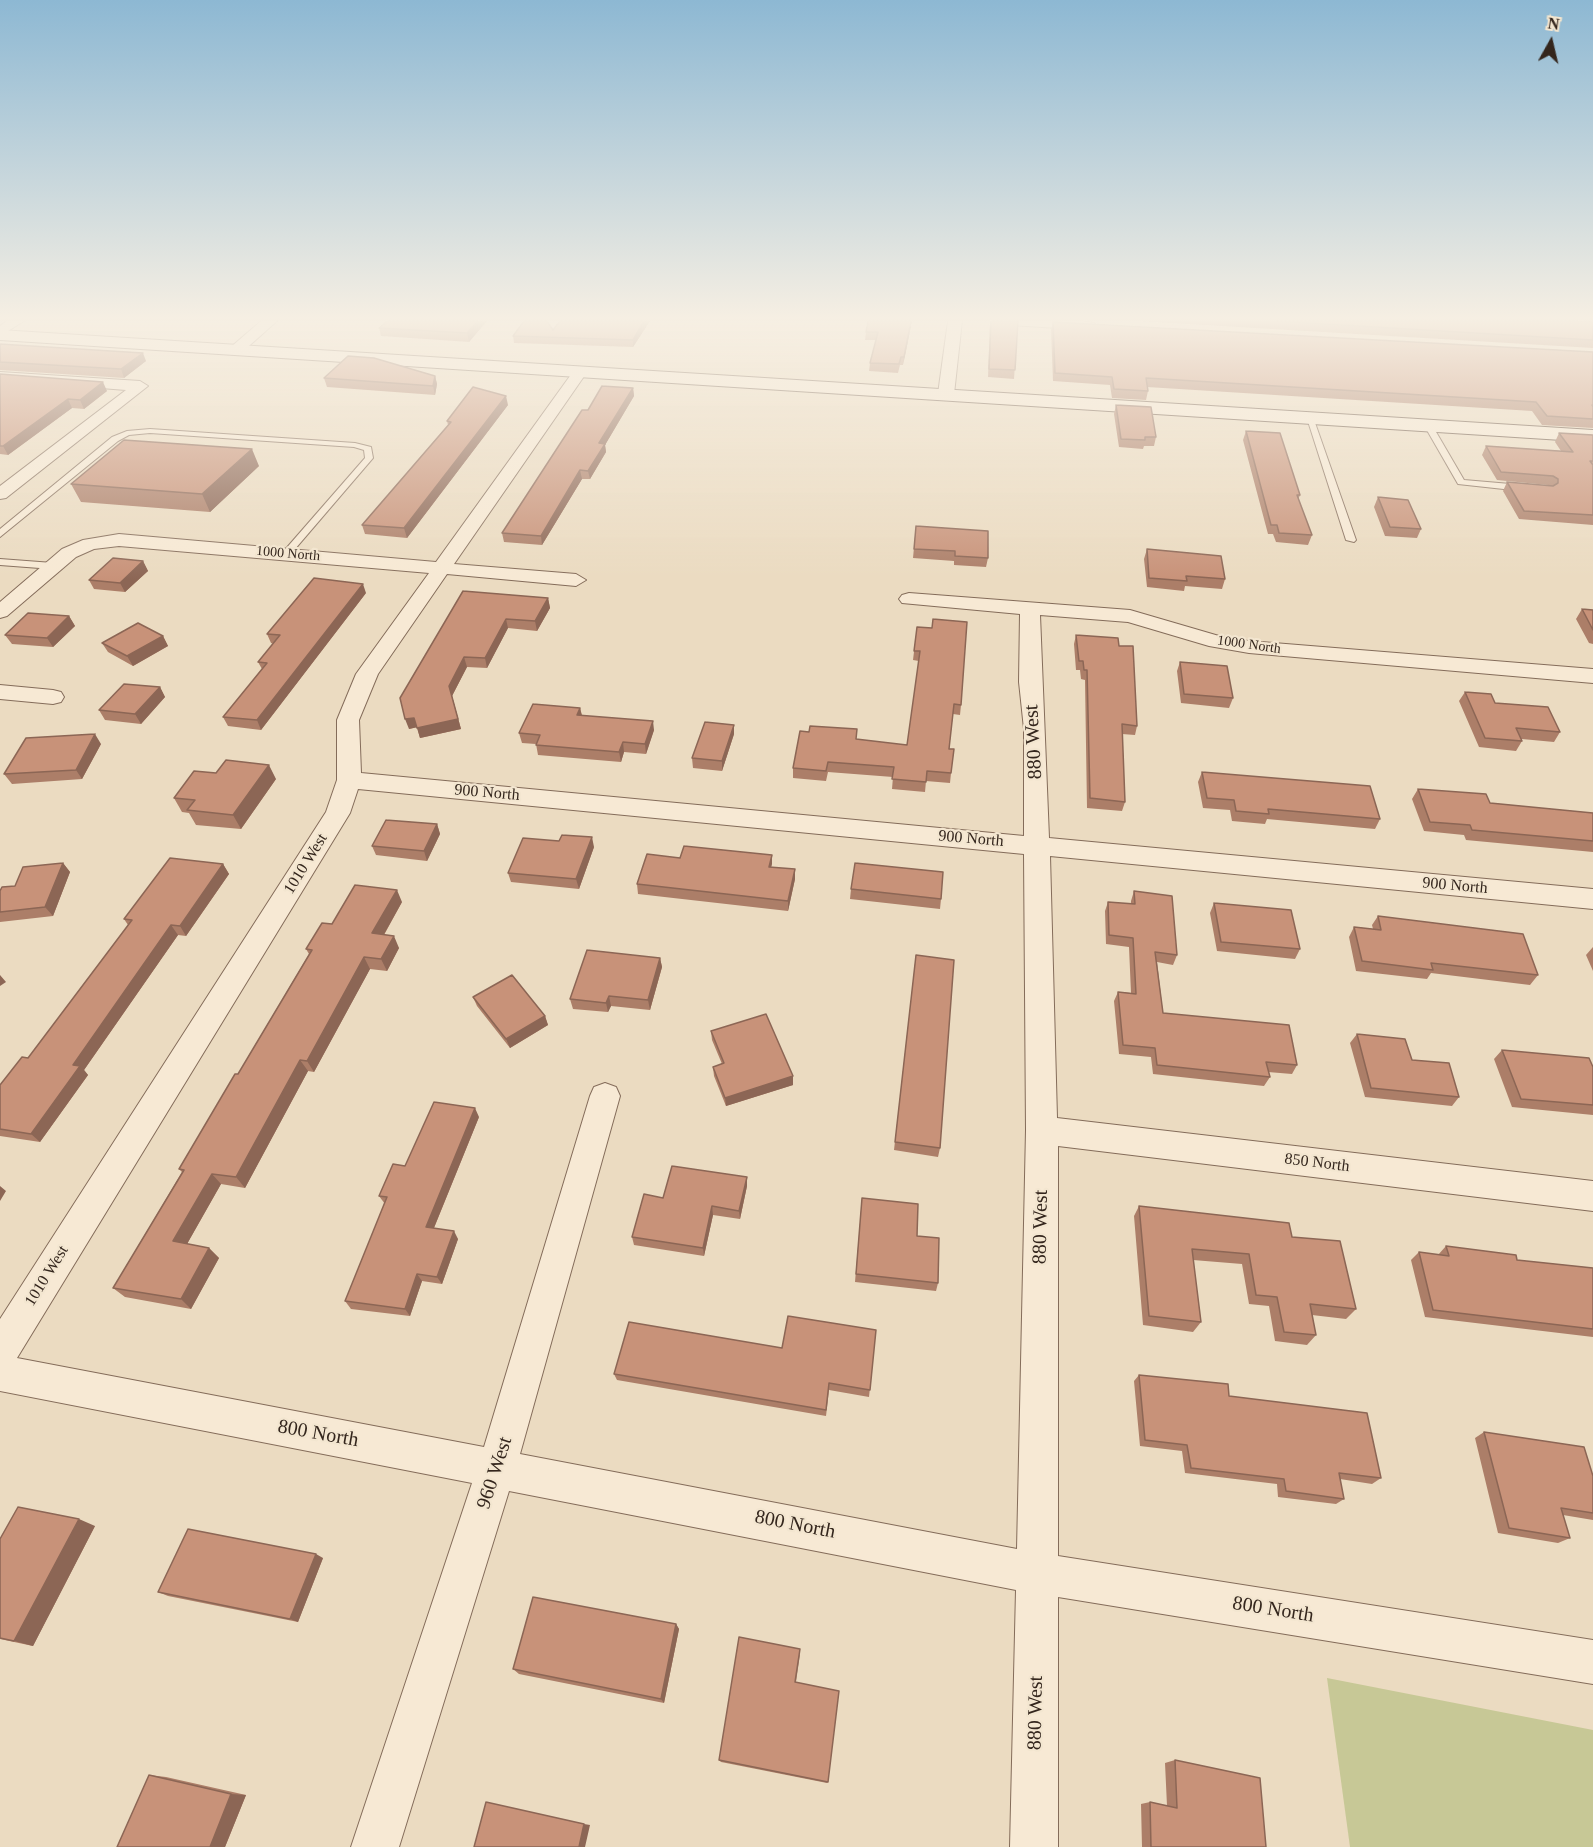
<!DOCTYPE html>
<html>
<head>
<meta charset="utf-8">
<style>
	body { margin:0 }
	#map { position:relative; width:1593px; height:1847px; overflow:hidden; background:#ebdbc1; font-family:Georgia,serif }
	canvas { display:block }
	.north { position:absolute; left:1521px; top:12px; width:60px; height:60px; -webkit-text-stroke:4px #f3e6d0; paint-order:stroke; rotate:8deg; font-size:16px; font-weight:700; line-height:24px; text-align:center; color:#34261d }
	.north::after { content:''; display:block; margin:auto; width:21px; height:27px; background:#34261d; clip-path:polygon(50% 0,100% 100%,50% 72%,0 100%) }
</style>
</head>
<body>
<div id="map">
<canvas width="1593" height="1847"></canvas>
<div class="north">N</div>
</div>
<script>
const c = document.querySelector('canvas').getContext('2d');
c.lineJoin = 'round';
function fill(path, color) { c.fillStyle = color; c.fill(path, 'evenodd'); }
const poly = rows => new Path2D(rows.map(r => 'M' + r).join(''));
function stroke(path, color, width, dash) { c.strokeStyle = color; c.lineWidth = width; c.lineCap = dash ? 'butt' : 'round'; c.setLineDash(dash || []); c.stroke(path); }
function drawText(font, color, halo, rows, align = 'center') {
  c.font = font + ' Georgia,serif'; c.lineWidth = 4.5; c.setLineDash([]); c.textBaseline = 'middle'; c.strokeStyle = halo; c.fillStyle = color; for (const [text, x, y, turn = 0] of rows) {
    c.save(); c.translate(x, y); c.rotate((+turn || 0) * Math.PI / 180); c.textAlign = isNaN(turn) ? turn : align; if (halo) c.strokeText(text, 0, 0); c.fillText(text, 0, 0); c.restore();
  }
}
fill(poly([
	[1327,1678,1593,1730,1593,1847,1350,1847]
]), '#c7c896');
const service = poly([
	[1306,415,1313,417,1356,540,1354,542,1346,540,1306,415],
	[1425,423,1432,425,1464,480,1522,485,1526,488,1522,491,1458,484,1424,425,1425,423],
	[150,429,355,443,371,447,373,458,289,556,286,557,283,556,283,552,365,458,364,450,354,447,150,433,129,435,118,441,0,537,0,529,112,437,127,431,150,429],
	[0,559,53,563,58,566,53,569,0,565,0,559]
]);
const minor = poly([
	[7,321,24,321,0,336,0,326,7,321],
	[261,321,277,321,241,353,231,353,229,350,231,347,261,321],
	[948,321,962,321,954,394,946,399,938,394,948,321],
	[1003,321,1082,321,1094,323,1096,326,1089,330,1010,325,1003,321],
	[580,368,587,372,454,564,576,574,586,580,576,586,447,574,378,674,359,720,361,773,1024,836,1024,729,1019,682,1020,614,902,603,899,599,902,595,909,593,1130,610,1219,636,1249,641,1593,669,1593,683,1249,653,1209,646,1128,622,1040,615,1049,838,1593,889,1593,909,1050,856,1057,1118,1593,1181,1593,1211,1058,1146,1058,1556,1593,1640,1593,1684,1058,1597,1058,1847,1010,1847,1016,1590,509,1491,399,1847,351,1847,472,1483,0,1391,0,1319,326,812,337,780,337,720,356,674,429,573,119,546,94,549,76,557,7,616,0,618,0,602,62,549,83,540,119,534,436,562,575,369,580,368],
	[358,789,1024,854,1026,1130,1017,1549,520,1454,620,1096,616,1087,605,1083,594,1087,590,1096,484,1447,17,1358,350,813,358,789],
	[0,372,140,381,148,386,6,498,0,499,0,486,126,390,0,380,0,372],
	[0,685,53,690,61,692,64,697,61,702,53,704,0,699,0,685]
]);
const secondary = poly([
	[0,330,1593,430,1593,442,0,340,0,330]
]);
stroke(service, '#846c5a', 2);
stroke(minor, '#846c5a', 2);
stroke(secondary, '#654e3d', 2);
fill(service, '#f7e9d4');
fill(minor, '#f7e9d4');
fill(secondary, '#f7e9d4');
fill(poly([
	[487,321,469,342,381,336,379,328],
	[650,321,633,347,514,343,513,336,553,330],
	[912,321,903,365,900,365,898,373,869,371,870,363,876,340,865,340,866,332],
	[990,321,1018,321,1014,379,988,377],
	[1136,321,1576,321,1593,322,1593,348],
	[1053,322,1593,352,1593,428,1542,425,1532,411,1147,387,1148,391,1146,400,1112,398,1110,385,1053,381,1051,330],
	[0,344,146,361,124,378,0,370],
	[0,374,107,391,84,409,72,408,8,455,0,454],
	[435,376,437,384,435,395,327,387,324,378],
	[633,388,634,396,605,445,606,452,590,479,582,479,542,545,504,542,502,533,588,410],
	[508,405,407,538,365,534,362,525,448,425,447,421],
	[1116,405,1156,437,1154,446,1144,446,1143,449,1119,447,1114,414],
	[1246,431,1300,495,1298,500,1312,535,1308,545,1276,542,1273,534,1268,534,1243,440],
	[1559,433,1593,435,1593,525,1519,519,1503,491,1507,482,1550,486,1548,485,1497,480,1482,455,1486,446,1561,451,1555,442],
	[259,466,210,512,81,502,71,484],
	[1378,497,1421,529,1417,538,1385,536,1374,507],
	[916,526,988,558,986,567,954,565,954,561,913,558],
	[1147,549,1225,579,1222,589,1185,586,1184,591,1147,587,1144,559],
	[143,561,148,571,125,592,94,589,89,580],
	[463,591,548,598,550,608,537,631,508,628,487,668,467,667,452,696,461,729,420,738,417,727,409,729],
	[366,593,261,730,228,726,223,717,262,669,258,662,274,644,271,643,267,634],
	[1582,609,1593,610,1593,644,1589,643,1576,619],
	[69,616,75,626,53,647,12,644,5,635],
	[917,627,961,705,960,715,953,714,949,749,951,773,950,783,926,781,925,792,892,789,893,777,828,772,826,781,793,778,793,768,857,740,907,745,919,661,913,660],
	[1076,635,1119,646,1137,726,1135,735,1122,734,1125,802,1122,811,1087,808,1085,680,1081,679,1080,670,1076,670,1074,644],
	[163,636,168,646,133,666,108,652,102,643],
	[1180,662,1233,698,1229,708,1181,703,1177,671],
	[160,687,165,697,141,724,105,720,99,710],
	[1465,692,1495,703,1560,732,1554,742,1522,739,1522,741,1516,751,1479,747,1459,701],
	[580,708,582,715,654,730,646,754,624,752,621,762,538,755,536,744,522,743,519,733],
	[734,725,734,734,722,771,693,768,692,758],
	[101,744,82,779,12,784,4,774],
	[1202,772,1380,819,1375,829,1267,819,1265,824,1232,821,1230,810,1203,808,1198,782],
	[276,779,241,829,196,825,189,813,182,812,174,798],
	[1418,789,1490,803,1593,813,1593,852,1466,840,1464,835,1424,831,1412,799],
	[437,824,440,834,427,861,376,855,372,846],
	[594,847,579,889,511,882,508,873],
	[772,855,771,867,795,879,788,911,638,894,637,884,680,858],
	[63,863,70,872,53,916,0,922,0,891,15,886],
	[223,864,229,874,186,936,178,935,84,1070,88,1075,40,1142,0,1136,0,1085,28,1058,128,925,124,919],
	[851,889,941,899,940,909,850,899],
	[1134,891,1177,955,1173,965,1157,962,1163,1013,1297,1065,1292,1074,1268,1072,1270,1077,1264,1086,1153,1074,1151,1057,1119,1054,1114,1001,1118,992,1131,993,1129,947,1106,944,1105,911,1108,902,1131,904,1131,901],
	[402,902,384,935,399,948,387,971,370,969,314,1072,308,1071,245,1188,221,1184,187,1244,209,1248,219,1258,191,1309,125,1297,113,1288,182,1172,179,1169,238,1074,309,954,306,949,332,924],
	[1214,903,1300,949,1295,959,1217,951,1210,913],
	[1378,916,1538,975,1530,985,1431,973,1427,979,1356,971,1349,937,1354,927,1373,929,1372,925],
	[1593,947,1593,971,1586,955],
	[916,955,940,1148,938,1157,894,1150],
	[660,958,662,967,650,1010,611,1006,608,1012,573,1009,570,999],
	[473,997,545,1016,548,1025,510,1048,477,1006],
	[711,1031,793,1076,793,1085,726,1106,714,1076,713,1067,722,1064,712,1040],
	[1357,1034,1412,1060,1459,1097,1452,1106,1365,1097,1350,1043],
	[1502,1050,1593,1067,1593,1115,1512,1107,1494,1059],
	[479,1117,434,1228,458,1239,442,1284,422,1281,410,1316,351,1309,345,1301,385,1204,379,1196,405,1166],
	[747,1186,740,1219,713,1215,704,1256,634,1245,632,1237,663,1198],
	[862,1198,917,1236,938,1283,936,1291,855,1282],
	[1139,1206,1292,1237,1356,1309,1346,1319,1312,1315,1316,1335,1307,1345,1275,1341,1269,1306,1249,1304,1242,1264,1193,1260,1201,1322,1193,1332,1143,1325,1134,1216],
	[1446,1246,1517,1260,1593,1268,1593,1337,1425,1317,1411,1260,1419,1252,1438,1255],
	[876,1330,869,1397,829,1390,826,1416,617,1380,614,1374,782,1348],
	[1139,1375,1229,1396,1381,1478,1372,1484,1340,1479,1344,1499,1336,1504,1278,1497,1277,1484,1185,1473,1182,1451,1140,1446,1134,1381],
	[1484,1432,1593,1476,1593,1520,1563,1515,1570,1538,1558,1543,1498,1533,1475,1438],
	[95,1526,33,1646,0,1639,0,1539],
	[323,1558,298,1622,168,1596,158,1592],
	[676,1624,679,1629,664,1703,519,1674,513,1669],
	[800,1654,796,1682,828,1782,827,1783,721,1762,719,1760],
	[1175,1760,1266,1847,1142,1847,1141,1804,1150,1802,1167,1806,1165,1763],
	[149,1775,166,1777,246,1795,225,1847]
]), '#ac7e68');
fill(poly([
	[478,321,487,321,469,342,467,333],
	[644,321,650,321,633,347,633,340],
	[911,321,912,321,903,365,904,357],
	[143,353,146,361,124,378,121,369],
	[435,376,437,384,435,395,433,386],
	[103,382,107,391,84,409,80,400],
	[633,388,634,396,605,445,606,452,590,479,588,471,599,443],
	[506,396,508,405,407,538,404,528],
	[68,399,72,408,8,455,3,446],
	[252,449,259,466,210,512,202,494],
	[580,470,582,479,542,545,541,536],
	[143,561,148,571,125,592,120,583],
	[363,584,366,593,261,730,257,720],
	[548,598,550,608,537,631,535,621],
	[69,616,75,626,53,647,47,638],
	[506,619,508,628,487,668,485,658],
	[163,636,168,646,133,666,127,656],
	[464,657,467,667,452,696,461,729,420,738,417,728,449,686],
	[160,687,165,697,141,724,135,714],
	[580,708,582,717,577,715],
	[414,718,418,727,409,729,405,719],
	[653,721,654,730,646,754,645,744],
	[734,725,734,734,722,771,722,761],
	[95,734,101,744,82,779,76,770],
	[623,742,624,752,621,762,619,752],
	[269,765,276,779,241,829,233,815],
	[437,824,440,834,427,861,424,851],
	[592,837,594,847,579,889,576,879],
	[772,855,772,864,769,877,769,867],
	[63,863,70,872,53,916,45,907],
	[223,864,229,874,186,936,180,926],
	[795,869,795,879,788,911,788,901],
	[397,890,402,902,378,945,372,933],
	[171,925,178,935,84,1070,88,1075,40,1142,31,1134,73,1065],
	[394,936,399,948,387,971,381,959],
	[364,957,370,969,314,1072,307,1061],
	[660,958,662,967,650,1010,648,1000],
	[0,975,6,982,0,986],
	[609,996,611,1006,608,1012,606,1003],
	[545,1016,548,1025,510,1048,506,1039],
	[300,1060,308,1071,245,1188,236,1177],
	[793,1076,793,1085,726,1106,725,1098],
	[475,1108,479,1117,431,1235,426,1227],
	[212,1174,221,1184,183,1251,173,1241],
	[747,1177,747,1186,740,1219,739,1211],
	[0,1186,6,1191,0,1201],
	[712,1206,713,1215,704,1256,703,1248],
	[454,1231,458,1239,442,1284,437,1277],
	[209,1248,219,1258,191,1309,181,1299],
	[417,1274,422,1281,410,1316,405,1309],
	[79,1519,95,1526,33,1646,14,1641],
	[316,1554,323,1558,298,1622,290,1619],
	[676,1624,679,1629,664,1703,661,1699],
	[231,1794,246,1795,225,1847,210,1847],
	[584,1824,590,1825,585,1847,579,1847]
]), '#8c6655');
const building = poly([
	[387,321,478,321,467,333,379,328,387,321],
	[524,321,547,321,553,330,560,321,644,321,633,340,513,336,524,321],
	[868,321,911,321,904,357,901,357,899,364,870,363,878,332,866,332,868,321],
	[991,321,1018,321,1015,370,989,369,991,321],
	[1274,321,1576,321,1593,322,1593,340,1274,321],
	[1053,322,1593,352,1593,406,1592,405,1593,407,1593,419,1547,416,1536,402,1146,378,1148,391,1114,389,1112,377,1055,373,1053,322],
	[0,344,143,353,121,369,0,362,0,344],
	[348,356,374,358,435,376,433,386,324,378,348,356],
	[0,374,103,382,80,400,68,399,3,446,0,446,0,374],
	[602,386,633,388,599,443,605,444,588,471,580,470,541,536,502,533,582,410,588,410,602,386],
	[473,387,506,396,404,528,362,525,451,422,447,421,473,387],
	[1116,405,1151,407,1156,437,1145,437,1145,440,1121,439,1116,405],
	[1246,431,1280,433,1300,495,1297,495,1312,535,1279,533,1277,525,1271,525,1246,431],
	[1559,433,1593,435,1593,461,1590,461,1593,465,1593,515,1524,511,1507,482,1553,486,1558,483,1558,479,1553,476,1501,472,1486,446,1573,452,1559,433],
	[124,440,252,449,202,494,71,484,124,440],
	[1378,497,1408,500,1421,529,1390,527,1378,497],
	[916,526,988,531,988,558,955,556,955,551,914,549,916,526],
	[1147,549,1221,556,1225,579,1186,576,1187,581,1149,578,1147,549],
	[113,558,143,561,120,583,89,580,113,558],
	[314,578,363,584,257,720,223,717,267,663,258,662,280,635,267,634,314,578],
	[463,591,548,598,535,621,506,619,485,658,464,657,449,686,458,719,417,728,414,718,405,719,400,698,463,591],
	[1582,609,1593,610,1593,630,1582,609],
	[28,613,69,616,47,638,5,635,28,613],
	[933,619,967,622,961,705,954,704,949,749,954,749,951,773,927,771,926,782,892,779,894,767,828,762,826,771,793,768,800,731,809,732,810,726,857,729,856,739,907,745,920,651,914,651,917,627,932,628,933,619],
	[138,623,163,636,127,656,102,643,138,623],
	[1076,635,1118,638,1119,646,1133,646,1137,726,1122,724,1125,802,1090,798,1087,670,1084,670,1083,661,1079,661,1076,635],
	[1180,662,1227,666,1233,698,1184,694,1180,662],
	[124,684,160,687,135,714,99,710,124,684],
	[1465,692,1491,694,1495,703,1548,707,1560,732,1516,728,1522,741,1485,738,1465,692],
	[533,704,580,708,577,715,653,721,645,744,623,742,619,752,536,745,540,735,519,733,533,704],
	[705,722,734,725,722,761,692,758,705,722],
	[95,734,76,770,4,774,26,738,95,734],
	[226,760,269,765,233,815,187,810,195,800,174,798,194,771,216,773,226,760],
	[1202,772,1370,786,1380,819,1268,809,1269,814,1236,811,1234,800,1207,798,1202,772],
	[1418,789,1486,794,1490,803,1593,813,1593,841,1472,830,1470,825,1430,822,1418,789],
	[386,820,437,824,424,851,372,846,386,820],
	[562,835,592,837,576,879,508,873,523,838,559,841,562,835],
	[684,846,772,855,769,867,795,869,788,901,637,884,647,854,680,858,684,846],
	[170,858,223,864,180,926,171,925,73,1065,80,1066,31,1134,0,1129,0,1085,22,1057,28,1058,132,920,124,919,170,858],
	[63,863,45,907,0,912,0,891,2,887,15,886,23,867,63,863],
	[855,863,943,872,941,899,851,889,855,863],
	[355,885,397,890,372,933,394,936,381,959,364,957,307,1061,300,1060,236,1177,212,1174,173,1241,209,1248,181,1299,113,1288,184,1170,179,1169,235,1074,238,1074,312,950,306,949,322,923,332,924,355,885],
	[1134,891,1172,896,1177,955,1155,952,1163,1013,1289,1025,1297,1065,1266,1062,1270,1077,1157,1065,1155,1048,1123,1045,1118,992,1136,994,1133,938,1109,935,1108,902,1135,904,1134,891],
	[1214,903,1291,910,1300,949,1221,942,1214,903],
	[1378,916,1523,934,1538,975,1431,963,1433,970,1362,961,1354,927,1381,930,1378,916],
	[587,950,660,958,648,1000,609,996,606,1003,570,999,587,950],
	[916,955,954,960,940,1148,895,1142,916,955],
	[512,975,545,1016,506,1039,473,997,512,975],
	[766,1014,793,1076,725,1098,713,1067,724,1063,711,1031,766,1014],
	[1357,1034,1405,1039,1412,1060,1449,1063,1459,1097,1371,1088,1357,1034],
	[1502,1050,1589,1058,1593,1067,1593,1105,1521,1099,1502,1050],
	[434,1102,475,1108,426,1227,454,1231,437,1277,417,1274,405,1309,345,1301,387,1197,379,1196,393,1164,405,1166,434,1102],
	[672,1166,747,1177,739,1211,712,1206,703,1248,632,1237,644,1194,663,1198,672,1166],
	[862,1198,918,1204,917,1236,939,1238,938,1283,856,1274,862,1198],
	[1139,1206,1289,1223,1292,1237,1340,1241,1356,1309,1310,1304,1316,1335,1284,1332,1277,1297,1256,1295,1249,1254,1192,1249,1201,1322,1149,1316,1139,1206],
	[1446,1246,1516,1255,1517,1260,1593,1268,1593,1329,1433,1310,1419,1252,1449,1256,1446,1246],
	[788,1316,876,1330,870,1390,829,1383,826,1410,614,1374,629,1322,782,1348,788,1316],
	[1139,1375,1228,1384,1229,1396,1367,1413,1381,1478,1339,1473,1344,1499,1286,1491,1284,1479,1191,1468,1187,1445,1145,1440,1139,1375],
	[1484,1432,1584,1447,1593,1476,1593,1513,1561,1508,1570,1538,1509,1528,1484,1432],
	[18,1507,79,1519,14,1641,0,1638,0,1539,18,1507],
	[188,1529,316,1554,290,1619,158,1592,188,1529],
	[533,1597,676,1624,661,1699,513,1669,533,1597],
	[739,1637,800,1649,795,1682,839,1691,828,1782,719,1760,739,1637],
	[1175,1760,1260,1778,1266,1847,1151,1847,1150,1802,1177,1808,1175,1760],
	[149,1775,231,1794,210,1847,117,1847,149,1775],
	[486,1802,584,1824,579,1847,474,1847,486,1802]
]);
fill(building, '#c89279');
stroke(building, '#8c6655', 1.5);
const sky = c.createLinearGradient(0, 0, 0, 580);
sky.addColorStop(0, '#8db8d3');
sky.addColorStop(0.55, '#f6efe3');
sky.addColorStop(1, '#f6efe300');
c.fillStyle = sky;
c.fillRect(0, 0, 1593, 580);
drawText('14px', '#34261d', '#f3e6d0', [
	["1000 North",288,554,5],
	["1000 North",1249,645,8]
]);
drawText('16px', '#34261d', '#f3e6d0', [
	["900 North",487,793,5],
	["900 North",971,839,5],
	["1010 West",306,864,-58],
	["900 North",1455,886,5],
	["850 North",1317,1163,7],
	["1010 West",47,1276,-58]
]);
drawText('20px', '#34261d', '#f3e6d0', [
	["880 West",1034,742,-93],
	["880 West",1041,1227,-89],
	["800 North",318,1434,10],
	["960 West",495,1473,-72],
	["800 North",795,1525,11],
	["800 North",1273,1610,9],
	["880 West",1036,1713,-89]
]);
</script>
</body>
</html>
